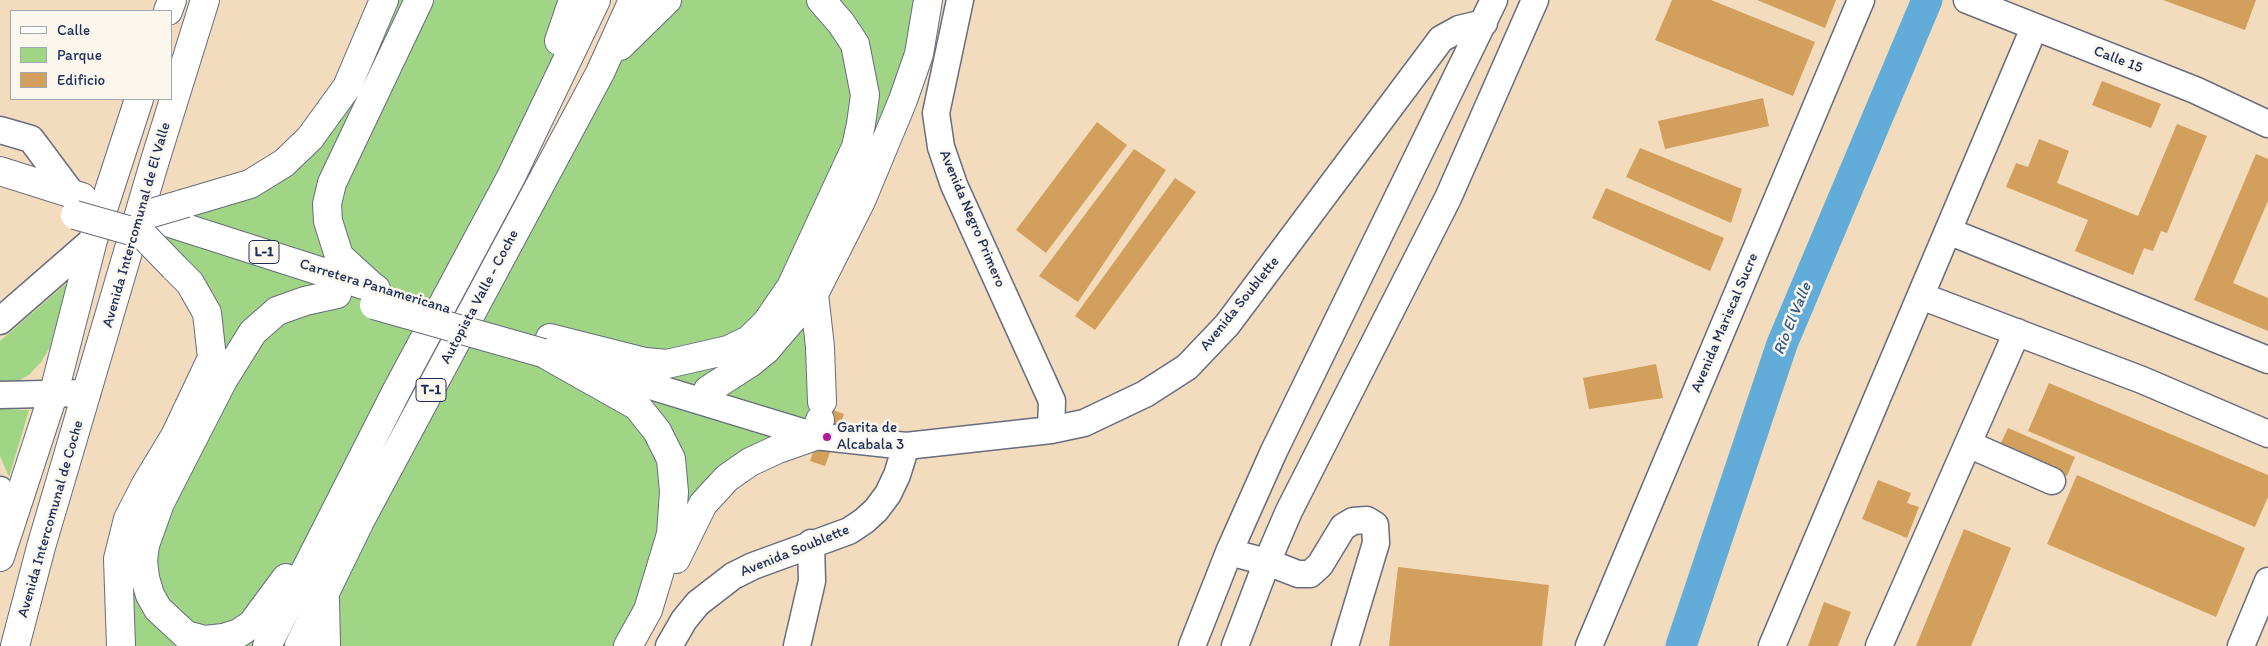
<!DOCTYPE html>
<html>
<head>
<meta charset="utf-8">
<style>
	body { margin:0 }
	#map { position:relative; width:2268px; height:646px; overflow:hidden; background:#f3dcbd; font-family:Itim,sans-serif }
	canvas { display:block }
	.legend { position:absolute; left:10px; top:10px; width:162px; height:90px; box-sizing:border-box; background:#fbf7ec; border:1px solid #a1a7b3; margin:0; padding:6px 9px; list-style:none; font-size:15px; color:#1b2f5e }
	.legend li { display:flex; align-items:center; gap:10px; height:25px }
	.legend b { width:25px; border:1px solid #a1a7b3 }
</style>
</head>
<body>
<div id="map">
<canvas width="2268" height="646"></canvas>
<ul class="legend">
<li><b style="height:6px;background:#fff"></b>Calle</li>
<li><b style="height:14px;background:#a0d586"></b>Parque</li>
<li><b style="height:14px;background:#d29f5c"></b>Edificio</li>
</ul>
</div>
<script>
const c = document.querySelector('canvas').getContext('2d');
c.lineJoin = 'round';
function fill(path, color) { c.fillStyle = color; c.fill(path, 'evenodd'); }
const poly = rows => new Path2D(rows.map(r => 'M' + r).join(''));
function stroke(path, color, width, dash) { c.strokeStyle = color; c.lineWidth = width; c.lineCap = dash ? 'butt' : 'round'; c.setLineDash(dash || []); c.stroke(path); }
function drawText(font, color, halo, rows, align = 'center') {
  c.font = font + ' Itim,sans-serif'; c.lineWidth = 5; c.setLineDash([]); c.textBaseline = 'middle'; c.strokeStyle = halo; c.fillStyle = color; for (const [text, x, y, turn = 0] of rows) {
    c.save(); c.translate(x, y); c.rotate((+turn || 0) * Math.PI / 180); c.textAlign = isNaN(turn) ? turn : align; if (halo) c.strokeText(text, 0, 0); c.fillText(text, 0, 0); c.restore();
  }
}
fill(poly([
	[384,0,596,0,267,646,121,646,128,519,200,386,207,313,142,234,250,184,310,138],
	[633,0,928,0,814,294,820,420,703,504,635,646,299,646],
	[67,283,50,347,41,362,29,375,14,383,0,386,0,341],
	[0,409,29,410,9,477,0,456]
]), '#a0d586');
stroke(poly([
	[1681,646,1782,344,1927,0]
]), '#61acd9', 31);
fill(poly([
	[1672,0,1711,0,1815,42,1793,96,1655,40],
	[1757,0,1836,0,1825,28],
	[2163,0,2256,0,2245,30],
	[2102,81,2161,104,2151,128,2092,105],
	[1763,98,1769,126,1665,149,1658,121],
	[1097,122,1127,145,1046,253,1016,230],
	[2177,124,2207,136,2167,233,2161,231,2153,251,2144,248,2133,275,2075,251,2088,220,2006,187,2016,163,2028,167,2039,139,2069,151,2057,183,2138,216],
	[1640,148,1742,189,1731,223,1626,177],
	[1134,149,1166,170,1078,302,1039,276],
	[2256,154,2268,159,2268,201,2233,283,2268,298,2268,331,2194,300],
	[1175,178,1196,192,1095,330,1075,316],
	[1606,188,1724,238,1710,271,1592,218],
	[1656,364,1663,398,1589,409,1583,378],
	[2049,383,2268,475,2268,497,2255,527,2028,431],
	[828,408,844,414,825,466,810,461],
	[2008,428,2075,457,2067,476,1999,447],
	[2077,475,2245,548,2216,617,2047,544],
	[1878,480,1911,493,1907,503,1919,507,1907,538,1862,519],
	[1964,529,2011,548,1971,646,1916,646],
	[1398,567,1549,585,1542,646,1389,646],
	[1824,602,1851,612,1838,646,1808,646]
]), '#d29f5c');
const minor = poly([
	[960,0,936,113,941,147,954,185,1052,401,1051,430],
	[1967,0,2195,90,2268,124],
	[0,130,31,139,72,194],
	[1948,231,2268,360],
	[1921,296,2142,380,2268,434],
	[0,321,93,240],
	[572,362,815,436,906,446,1051,430,1084,423,1145,394,1187,367,1227,325,1441,39,1459,29,1484,23],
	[0,395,87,393],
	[1968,444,2052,481],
	[0,490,3,544],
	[1229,552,1267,562,1298,574,1310,574,1320,565,1343,527,1353,521,1367,520,1375,525,1376,543,1345,646],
	[669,646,684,620,698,603,733,576,753,566,849,531,864,521,876,510,888,494,897,475,906,446],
	[797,646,812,581,811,543],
	[1192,646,1229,552,1274,451,1494,0],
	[1235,646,1267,562,1289,511,1448,198,1535,0],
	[1589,646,1861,0],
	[1772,646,2034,28],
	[1879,646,2017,332],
	[2241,646,2268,581]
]);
const major = poly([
	[168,11,172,0],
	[0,171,82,197],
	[145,215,376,289],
	[0,557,54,392,93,240,139,99],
	[15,646,41,547,153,167,205,0]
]);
const highway = poly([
	[559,41,573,0],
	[620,46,667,0],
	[186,203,250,184,284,163,310,138,347,87,384,0],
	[373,287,339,256,328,221,327,204,332,183,419,0],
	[814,294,820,347,822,402],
	[550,338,645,362,667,364,728,350,749,340,767,322,791,287,856,147,861,124,865,95,855,44,841,23,821,0],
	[543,353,637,406,657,431,671,459,674,492,671,534,648,610,628,646],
	[708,390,750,363,766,350,814,294,861,201,903,100,919,54,928,0],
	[676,559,703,504,727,478,750,462,778,449,815,436,820,420],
	[286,578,252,624,239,633,223,638,205,640,186,635,158,609,150,595,145,578,143,561,145,545,160,503,223,380,253,332,277,311,305,301,337,294],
	[325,600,326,646],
	[121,646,118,559,128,519,146,484,175,436,212,358,207,313,190,283,174,267],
	[267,646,397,390,511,177,596,0],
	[299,646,360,521,600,73,633,0]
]);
stroke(minor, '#676c7f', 29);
stroke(major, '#676c7f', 30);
stroke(highway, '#676c7f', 30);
stroke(minor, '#fff', 26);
stroke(major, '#fff', 28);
stroke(highway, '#fff', 28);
const majorBridge = poly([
	[75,215,142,234],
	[374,305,543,353]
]);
const highwayBridge = poly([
	[145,215,186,203],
	[142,234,174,267]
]);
stroke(majorBridge, '#676c7f', 30, []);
stroke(highwayBridge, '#676c7f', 30, []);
stroke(majorBridge, '#fff', 28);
stroke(highwayBridge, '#fff', 28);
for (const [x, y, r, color] of [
	[827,437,5,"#b5179e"]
]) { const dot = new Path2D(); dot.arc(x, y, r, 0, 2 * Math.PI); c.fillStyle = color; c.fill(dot); stroke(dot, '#fbf7ec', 2); }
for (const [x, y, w] of [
	[264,252,30],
	[431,390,30]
]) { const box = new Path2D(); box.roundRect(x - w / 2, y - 11.5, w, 23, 4); c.fillStyle = '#fbf7ec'; c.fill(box); stroke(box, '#1b2f5e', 1); }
drawText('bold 14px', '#1b2f5e', null, [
	["L-1",264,252],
	["T-1",431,390]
]);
drawText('15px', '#1b2f5e', '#fbf7ec', [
	["Calle 15",2118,60,21],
	["Avenida Negro Primero",972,219,67],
	["Avenida Intercomunal de El Valle",137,225,-74],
	["Carretera Panamericana",375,287,17],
	["Autopista Valle - Coche",480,297,-62],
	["Avenida Soublette",1240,304,-51],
	["Avenida Mariscal Sucre",1725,323,-67],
	["Avenida Intercomunal de Coche",51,519,-74],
	["Avenida Soublette",795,551,-22]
]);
drawText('15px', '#1b2f5e', '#fbf7ec', [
	["Garita de",837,428],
	["Alcabala 3",837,445]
], 'left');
drawText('italic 16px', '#345b89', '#fbf7ec', [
	["Río El Valle",1793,319,-68]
]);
</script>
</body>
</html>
